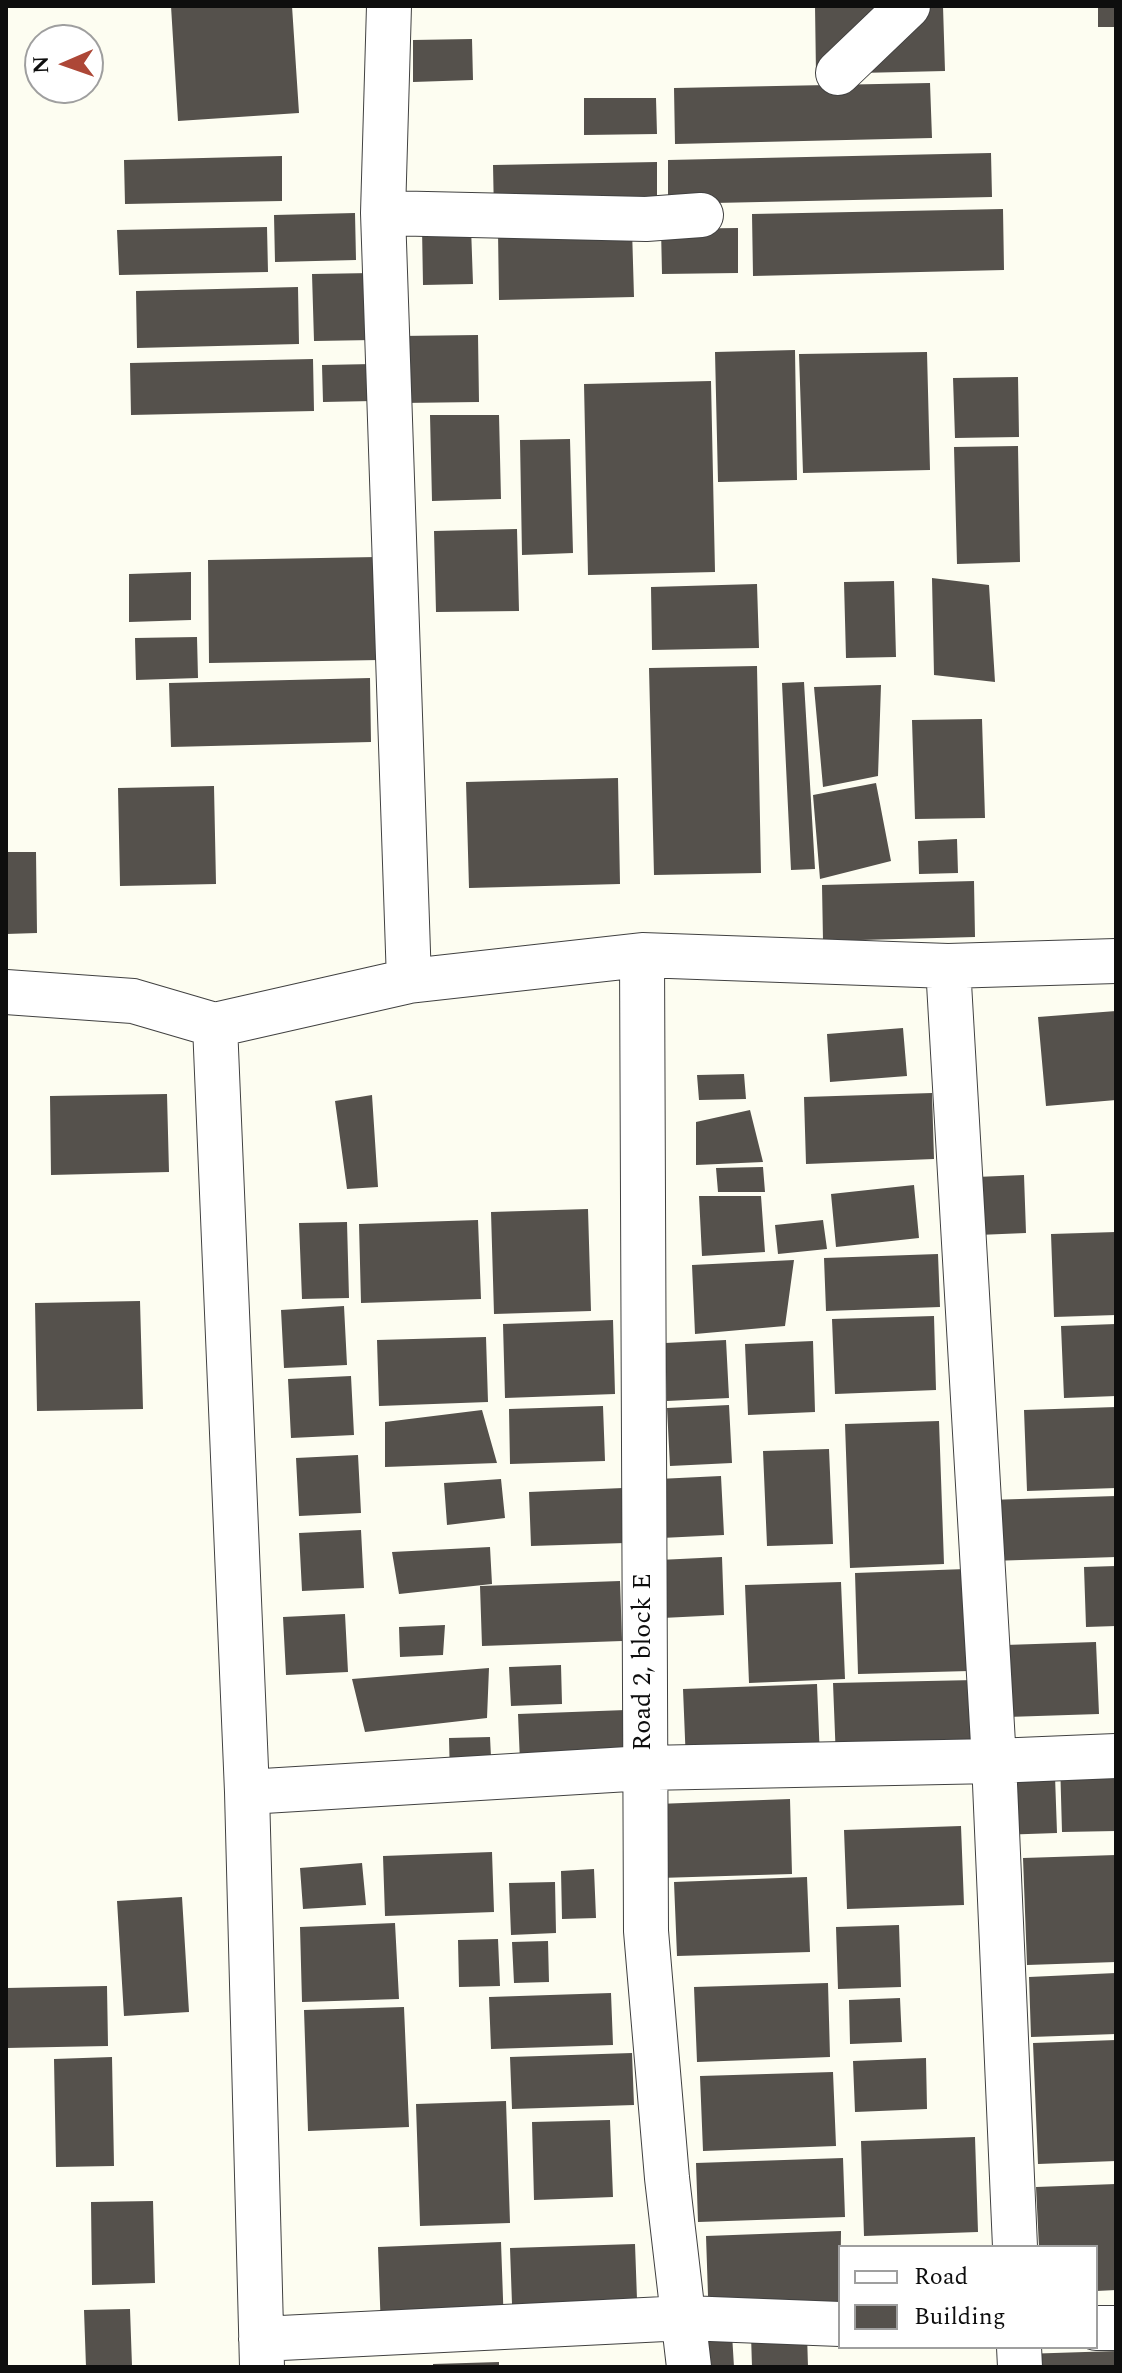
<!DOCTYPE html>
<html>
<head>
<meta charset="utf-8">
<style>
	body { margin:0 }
	#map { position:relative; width:1122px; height:2373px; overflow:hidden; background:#fdfdf1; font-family:Spectral,serif }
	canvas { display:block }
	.frame { position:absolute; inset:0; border:8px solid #0e0e0e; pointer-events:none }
	.legend { position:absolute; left:838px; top:2245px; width:260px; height:104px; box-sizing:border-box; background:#fff; border:2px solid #9f9f9f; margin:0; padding:10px 14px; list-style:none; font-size:24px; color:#0e0e0e }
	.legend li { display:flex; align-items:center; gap:16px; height:40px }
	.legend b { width:40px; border:2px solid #9f9f9f }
	.north { position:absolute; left:24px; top:24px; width:80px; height:80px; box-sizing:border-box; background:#fff; border:2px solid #9f9f9f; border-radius:50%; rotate:268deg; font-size:22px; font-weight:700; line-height:32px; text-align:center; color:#0e0e0e }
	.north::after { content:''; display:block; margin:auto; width:28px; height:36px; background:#ad4737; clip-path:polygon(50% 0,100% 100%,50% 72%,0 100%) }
</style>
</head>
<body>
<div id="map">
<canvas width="1122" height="2373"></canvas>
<div class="frame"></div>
<ul class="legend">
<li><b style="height:10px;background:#fff"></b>Road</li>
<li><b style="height:22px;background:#55514c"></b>Building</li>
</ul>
<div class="north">N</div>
</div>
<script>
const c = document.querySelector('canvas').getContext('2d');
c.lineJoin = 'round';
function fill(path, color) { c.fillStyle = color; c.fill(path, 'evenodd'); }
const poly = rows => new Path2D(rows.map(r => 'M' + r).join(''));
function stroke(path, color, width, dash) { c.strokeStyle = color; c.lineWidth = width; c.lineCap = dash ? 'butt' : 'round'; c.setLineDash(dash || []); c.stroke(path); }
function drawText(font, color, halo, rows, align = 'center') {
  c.font = font + ' Spectral,serif'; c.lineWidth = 8; c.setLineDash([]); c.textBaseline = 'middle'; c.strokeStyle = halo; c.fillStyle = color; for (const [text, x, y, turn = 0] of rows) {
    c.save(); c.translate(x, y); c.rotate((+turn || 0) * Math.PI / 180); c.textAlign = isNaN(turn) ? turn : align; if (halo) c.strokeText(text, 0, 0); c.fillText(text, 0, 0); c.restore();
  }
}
fill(poly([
	[171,6,292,6,299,113,178,121],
	[815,6,943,6,945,71,816,74],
	[1098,6,1116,6,1116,27,1098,27],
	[472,39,473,80,413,82,413,40],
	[930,83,932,138,675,144,674,88],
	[584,98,656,98,657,134,584,135],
	[991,153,992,197,668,204,668,160],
	[282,156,282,201,125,204,124,160],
	[657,162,657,210,494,214,493,165],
	[1003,209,1004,270,753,276,752,214],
	[355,213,356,260,275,262,274,215],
	[267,227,268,272,119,275,117,230],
	[471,227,473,284,423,285,422,228],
	[738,228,738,273,662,274,661,229],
	[632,229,634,297,499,300,498,232],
	[372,273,373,340,314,341,312,274],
	[298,287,299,344,137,348,136,291],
	[478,335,479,402,401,403,400,336],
	[795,350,797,480,718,482,715,352],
	[927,352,930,470,803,473,799,354],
	[313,359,314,411,131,415,130,363],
	[373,364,373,401,323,402,322,365],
	[1018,377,1019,437,955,438,953,378],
	[711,381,715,572,588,575,584,384],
	[430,415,499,415,501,499,432,501],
	[570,439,573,553,522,555,520,440],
	[1018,446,1020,562,957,564,954,447],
	[517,529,519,611,436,612,434,531],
	[377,557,379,660,209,663,208,560],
	[191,572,191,620,129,622,129,574],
	[932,578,989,585,995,682,934,675],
	[894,581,896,657,846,658,844,582],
	[757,584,759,648,652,650,651,587],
	[197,637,198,678,136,680,135,638],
	[757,666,761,873,654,875,649,668],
	[370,678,371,742,171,747,169,683],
	[804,682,815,869,791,870,782,683],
	[881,685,878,776,823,787,814,687],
	[982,719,985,818,915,819,912,720],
	[618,778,620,884,469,888,466,782],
	[876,783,891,861,820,879,813,795],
	[214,786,216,884,120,886,118,788],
	[957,839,958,873,919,874,918,841],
	[6,852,36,852,37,933,6,934],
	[974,881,975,937,823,941,822,885],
	[1116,1011,1116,1100,1046,1106,1038,1017],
	[903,1028,907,1076,830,1082,827,1034],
	[744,1074,746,1099,699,1100,697,1075],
	[932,1093,934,1159,806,1164,804,1097],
	[167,1094,169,1172,51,1175,50,1096],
	[372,1095,378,1187,347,1189,335,1101],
	[750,1110,763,1162,696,1165,696,1122],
	[763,1167,765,1192,718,1192,716,1168],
	[1024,1175,1026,1233,978,1235,976,1177],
	[914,1185,919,1238,836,1247,831,1194],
	[699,1196,761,1196,765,1252,702,1256],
	[588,1209,591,1311,494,1314,491,1212],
	[478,1220,481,1299,361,1303,359,1224],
	[823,1220,827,1249,778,1254,775,1225],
	[347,1222,349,1298,302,1299,299,1223],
	[1116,1232,1116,1315,1054,1317,1051,1234],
	[938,1254,940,1307,826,1311,824,1258],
	[794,1260,785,1326,695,1334,692,1265],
	[140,1301,143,1409,37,1411,35,1303],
	[344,1306,347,1365,284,1368,281,1310],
	[934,1316,936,1390,835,1394,832,1319],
	[613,1320,615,1394,505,1398,503,1324],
	[1116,1324,1116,1396,1064,1398,1061,1326],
	[486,1337,488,1402,379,1406,377,1340],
	[726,1340,729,1398,667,1401,665,1343],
	[813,1341,815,1412,748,1415,745,1344],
	[351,1376,354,1435,291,1438,288,1379],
	[729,1405,732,1463,670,1466,667,1408],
	[603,1406,605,1461,510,1464,509,1409],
	[1116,1407,1116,1488,1027,1491,1024,1410],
	[482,1410,497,1463,385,1467,385,1422],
	[939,1421,944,1564,850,1568,845,1424],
	[829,1449,833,1544,767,1546,763,1451],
	[358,1455,361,1513,299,1516,296,1458],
	[721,1476,724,1535,661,1538,658,1479],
	[501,1479,505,1518,447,1525,444,1483],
	[623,1488,625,1543,531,1546,529,1492],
	[1116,1496,1116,1557,990,1561,988,1500],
	[361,1530,364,1588,302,1591,299,1533],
	[490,1547,492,1584,399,1594,392,1552],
	[722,1557,724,1615,662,1618,659,1560],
	[1116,1566,1116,1626,1086,1627,1084,1567],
	[966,1569,969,1671,858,1674,855,1573],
	[620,1581,622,1641,482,1646,480,1586],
	[841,1582,845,1679,749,1683,745,1585],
	[345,1614,348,1672,286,1675,283,1617],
	[445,1625,443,1655,400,1657,399,1627],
	[1096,1642,1099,1714,1007,1717,1005,1645],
	[561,1665,562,1704,511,1706,509,1667],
	[489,1668,487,1718,365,1732,352,1679],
	[975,1680,977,1757,836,1760,833,1683],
	[817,1684,820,1759,686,1763,683,1689],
	[626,1710,627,1759,520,1762,518,1714],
	[490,1737,492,1777,450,1779,449,1738],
	[1116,1759,1116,1831,1062,1832,1060,1761],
	[1055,1776,1057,1833,999,1835,997,1778],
	[790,1799,792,1874,659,1878,657,1804],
	[961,1826,964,1905,847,1909,844,1830],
	[492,1852,494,1912,385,1916,383,1856],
	[1116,1855,1116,1962,1027,1965,1023,1858],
	[362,1863,366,1905,303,1909,300,1868],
	[594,1869,596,1918,562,1919,561,1871],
	[807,1877,810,1952,677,1956,674,1882],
	[555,1882,556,1933,511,1935,509,1883],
	[182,1897,189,2012,124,2016,117,1901],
	[395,1923,399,1999,302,2002,300,1927],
	[899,1925,901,1987,838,1989,836,1927],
	[498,1939,500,1986,459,1987,458,1940],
	[548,1941,549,1982,514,1983,512,1942],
	[1116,1973,1116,2034,1031,2037,1029,1977],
	[828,1983,830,2057,697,2062,694,1987],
	[107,1986,108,2046,6,2048,6,1988],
	[611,1993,613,2045,491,2049,489,1997],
	[900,1998,902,2042,850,2044,849,2000],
	[404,2007,409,2127,308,2131,304,2010],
	[1116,2040,1116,2161,1038,2164,1033,2043],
	[632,2053,634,2105,512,2109,510,2057],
	[112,2057,114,2166,56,2167,54,2059],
	[926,2058,927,2109,855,2112,853,2061],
	[833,2072,836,2146,703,2151,700,2076],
	[506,2101,510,2223,420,2226,416,2104],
	[610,2120,613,2197,534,2200,532,2122],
	[975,2137,978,2232,864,2236,861,2141],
	[843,2158,845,2217,698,2222,696,2163],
	[1116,2184,1116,2290,1096,2291,1096,2247,1039,2247,1036,2187],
	[153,2201,155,2283,92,2285,91,2202],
	[841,2231,840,2320,709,2325,706,2236],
	[501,2242,504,2327,381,2331,378,2247],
	[635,2244,638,2327,513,2332,510,2248],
	[130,2309,132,2366,86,2367,84,2310],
	[732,2334,734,2367,703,2367,702,2335],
	[807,2334,808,2367,752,2367,751,2335],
	[1116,2351,1116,2367,1023,2367,1023,2354],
	[499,2362,499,2367,433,2367,433,2364]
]), '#55514c');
const minor = poly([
	[389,6,383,213,409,981],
	[838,73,908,6],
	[383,213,646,219,701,215],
	[642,955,646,1931,667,2178,689,2367],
	[948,966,994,1761,1015,2247],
	[6,992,133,1001,215,1025,409,981,642,955,948,966,1116,961],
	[215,1025,247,1792,262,2367],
	[247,1792,645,1768,994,1761,1116,1756],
	[1096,2328,1116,2328],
	[261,2339,685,2318,840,2324],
	[1019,2347,1020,2367]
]);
stroke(minor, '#414141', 46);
stroke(minor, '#fff', 44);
drawText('26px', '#0e0e0e', '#fff', [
	["Road 2, block E",645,1662,-90]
]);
</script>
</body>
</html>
